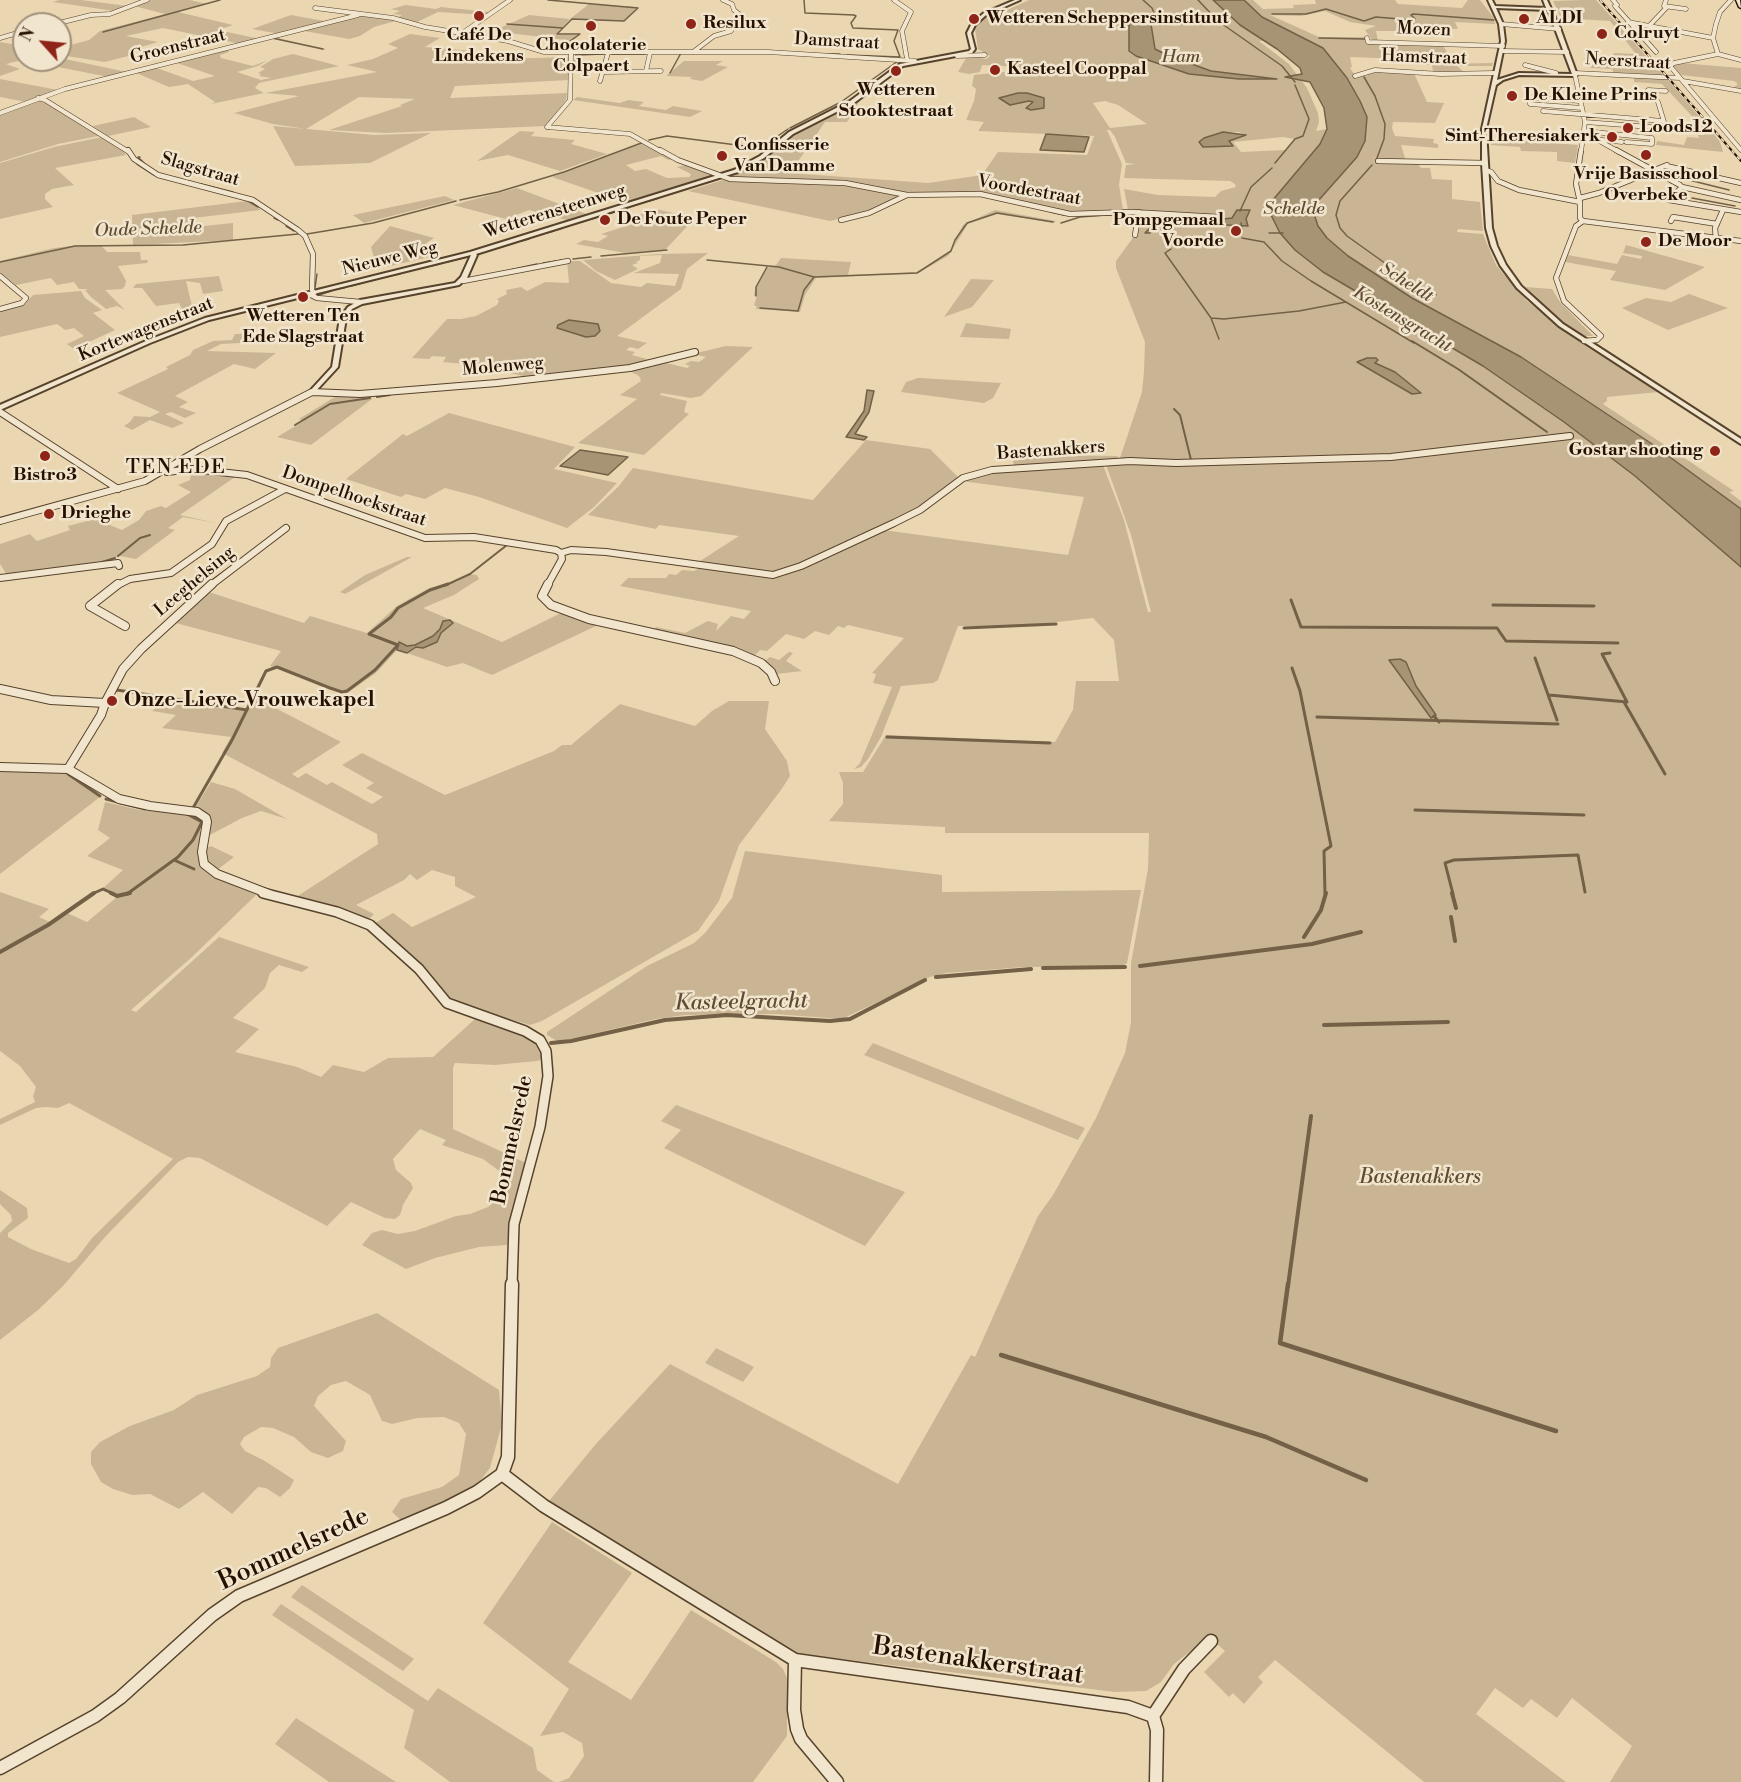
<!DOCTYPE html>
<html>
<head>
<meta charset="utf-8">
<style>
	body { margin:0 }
	#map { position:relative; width:1741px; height:1782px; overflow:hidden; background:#ead7b2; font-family:"Libre Bodoni",serif }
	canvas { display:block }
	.north { position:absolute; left:12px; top:12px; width:60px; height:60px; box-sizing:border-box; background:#f1e5cd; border:2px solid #a0907b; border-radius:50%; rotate:297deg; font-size:16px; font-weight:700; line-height:24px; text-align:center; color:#261100 }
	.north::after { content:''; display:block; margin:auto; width:21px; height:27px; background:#8f2418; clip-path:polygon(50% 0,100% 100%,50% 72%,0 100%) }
</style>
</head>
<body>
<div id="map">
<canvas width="1741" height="1782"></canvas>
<div class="north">N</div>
</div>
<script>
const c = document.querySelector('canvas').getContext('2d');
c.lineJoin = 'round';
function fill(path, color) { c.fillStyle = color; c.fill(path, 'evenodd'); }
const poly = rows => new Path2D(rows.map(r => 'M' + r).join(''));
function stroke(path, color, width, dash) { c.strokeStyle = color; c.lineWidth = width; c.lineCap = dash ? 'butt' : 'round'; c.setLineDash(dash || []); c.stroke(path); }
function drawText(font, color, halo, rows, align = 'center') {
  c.font = font + ' "Libre Bodoni",serif'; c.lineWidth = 5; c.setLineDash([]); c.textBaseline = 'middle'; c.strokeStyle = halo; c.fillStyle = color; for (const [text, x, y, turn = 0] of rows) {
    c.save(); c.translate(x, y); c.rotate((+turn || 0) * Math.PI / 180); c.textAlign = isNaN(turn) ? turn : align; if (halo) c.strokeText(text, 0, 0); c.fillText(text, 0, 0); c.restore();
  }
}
fill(poly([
	[59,0,81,0,128,6,114,11,53,2],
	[150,0,190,0,207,4,178,12,233,25,218,30,260,39,241,44,163,28,126,36,158,42,127,51,136,54,105,62,60,55,60,48,89,40,100,31,165,14,134,6],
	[1029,0,1213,0,1240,25,1264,41,1259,41,1289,64,1307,88,1318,113,1319,122,1316,131,1327,129,1320,144,1272,201,1483,366,1564,422,1635,476,1741,567,1741,1782,1610,1782,1632,1746,1572,1698,1557,1718,1531,1699,1523,1708,1495,1688,1476,1714,1566,1782,1424,1782,1275,1660,1258,1677,1263,1682,1244,1704,1233,1693,1229,1697,1204,1672,1225,1651,1209,1637,1174,1664,1161,1682,1146,1691,1115,1692,800,1654,549,1501,595,1445,670,1364,898,1484,971,1355,975,1357,1038,1216,1053,1195,1096,1118,1125,1053,1131,1022,1131,963,1148,869,1149,833,945,833,945,827,829,821,843,804,843,783,839,772,863,772,886,735,1055,742,1073,710,1076,681,1119,681,1114,640,1093,618,1022,626,958,626,938,680,933,683,901,686,881,737,868,759,861,767,854,769,860,763,892,687,873,683,876,674,872,673,904,638,848,625,844,628,838,626,829,635,815,631,804,639,786,634,767,651,760,650,753,657,651,632,656,627,685,633,708,621,718,624,716,631,731,616,744,619,751,611,620,586,628,578,666,578,669,574,676,575,682,570,694,571,700,568,778,577,811,565,883,530,1068,555,1084,497,961,481,977,474,1103,465,1124,520,1148,612,1151,612,1131,535,1105,462,1119,461,1142,392,1144,371,1145,342,1116,268,1116,261,1135,235,1139,212,1128,210,1124,189,1158,195,1215,197,1221,191,1236,187,1235,184,1230,181,1124,178,1126,165,1136,164,1126,163,1115,137,1110,130,1107,130,1122,164,1119,185,1123,210,1113,213,1062,212,992,195,909,194,853,183,737,179,728,176,749,168,771,154,794,134,860,100,847,122,825,122,790,173,928,183,982,175,998,152,1087,155,1094,136,978,131,984,122,966,120,974,101,976,89,972,86,974,75,1013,71,1010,67,1003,66,982,65,980,72,969,74,958,72,966,58,976,57,986,59,990,56,978,49,975,28,981,20,993,12,1001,13],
	[1105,101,1118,105,1147,124,1110,128,1093,103],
	[1223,132,1239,132,1246,135,1229,141,1232,146,1203,147,1199,142],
	[1283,137,1294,139,1285,150,1241,152,1233,142],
	[1244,0,1253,0,1263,9,1294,8,1293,5,1316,4,1315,0,1395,0,1398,4,1462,8,1468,0,1480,0,1493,17,1495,24,1455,22,1458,29,1398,26,1401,31,1376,31,1378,41,1443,45,1448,54,1444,54,1441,64,1493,63,1492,66,1457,66,1464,72,1433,72,1432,65,1405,64,1403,59,1350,57,1352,67,1350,68,1356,77,1366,76,1376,70,1413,71,1427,102,1444,103,1435,123,1393,122,1392,128,1395,136,1434,139,1433,143,1438,144,1438,148,1401,145,1406,161,1418,164,1421,168,1430,168,1432,179,1452,180,1452,199,1480,202,1483,231,1458,229,1457,232,1483,234,1496,265,1526,300,1587,347,1659,392,1607,397,1607,401,1603,404,1734,491,1729,492,1741,501,1741,509,1652,444,1521,357,1413,298,1348,256,1327,238,1318,226,1315,217,1318,201,1357,157,1367,117,1347,78,1323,48,1262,17],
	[1325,11,1350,22,1376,26,1365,30,1373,41,1368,42,1366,37,1319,37,1270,15,1301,16],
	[1582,0,1596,0,1665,77,1615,75,1612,69,1591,68,1588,60,1616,61,1612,55,1615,53,1636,54,1610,21,1561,18,1553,1],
	[589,4,638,7,625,21,570,19,555,35,580,35,565,46,552,45,566,40,493,31,529,15,570,19],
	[406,5,436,9,441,7,489,12,486,15,438,12,415,23,397,18,402,15,393,14,400,11,391,9],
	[291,15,330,22,280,34,252,29],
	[364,15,399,20,374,27,360,36,349,39,304,31,277,38,326,49,323,50,270,38],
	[410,34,440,38,425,47,474,51,469,60,569,57,569,80,455,86,450,98,567,93,566,100,546,126,386,133,329,130,402,106,400,105,415,99,359,97,306,129,273,124,234,113,299,96,265,93,377,72,347,65,373,59,398,48,388,44],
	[0,42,23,46,24,60,60,60,60,58,127,72,109,77,22,60,6,64,20,69,0,76],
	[228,50,229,52,220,55,221,58,253,66,268,60,258,66,237,72,261,80,271,78,259,76,261,74,258,73,265,69,260,67,273,59,293,54,339,66,259,83,255,88,264,93,211,104,215,102,188,84,169,87,134,72,154,67,193,81,215,76,174,62],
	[684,61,723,61,716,65,728,67,702,81,690,79,692,77,666,76],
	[1681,63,1741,68,1741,90,1732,89,1738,84,1734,81,1681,75,1673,66],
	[1634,77,1667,79,1710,129,1720,142,1723,152,1656,145,1657,141,1684,145,1687,137,1699,138,1698,135,1704,135,1703,128,1662,84,1634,82],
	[0,79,58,90,26,102,0,97],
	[577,97,620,103,628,100,644,102,639,106,666,110,673,106,702,111,690,117,573,100],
	[42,99,103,135,58,144,0,162,0,114],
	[134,117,151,127,108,136,93,126],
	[273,126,374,135,431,133,370,163,295,166],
	[520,131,535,132,531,136,575,140,571,144,607,154,560,171,508,155,477,161],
	[102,137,122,149,126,155,55,168,74,185,52,189,45,194,45,199,53,207,0,219,0,163,54,147],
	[1491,138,1578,145,1575,163,1557,161,1557,152,1521,151,1520,147,1491,145],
	[646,142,673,159,668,160,661,156,626,165,635,171,646,169,667,178,689,177,691,175,689,173,677,167,686,165,714,176,627,203,552,177],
	[723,180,834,183,902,196,877,209,830,221,688,191],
	[517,188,589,215,570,221,529,210,506,219,453,205],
	[445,196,454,200,364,223,353,215],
	[247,201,261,210,193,218,194,227,233,223,233,240,133,245,132,215],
	[656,209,695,218,665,250,625,253,576,244,584,240,598,242,608,236,601,234,633,224,626,220],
	[995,210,1056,221,1054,223,997,214,968,224,948,256,918,273,816,278,805,295,800,312,756,309,757,307,754,305,757,296,754,296,755,290,763,273,767,268,776,265,781,258,851,262,848,275,917,272,949,252,963,225],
	[390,226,434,238,416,250,438,255,377,269,371,247],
	[80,245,101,245,107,252,140,252,141,260,148,260,147,263,118,266,126,281,125,286,122,289,105,290,125,310,117,306,106,309,91,297,85,290,88,289,79,289,74,282,57,285,51,278,16,285,0,272,0,261,54,248],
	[1626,245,1705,267,1665,290,1610,280,1616,271,1565,262,1568,255,1617,264,1622,255,1641,259,1642,256,1623,253],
	[708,253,687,269,681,289,617,336,647,343,638,349,630,347,626,350,635,352,632,355,658,362,532,378,506,372,489,360,474,365,443,362,446,357,432,356,429,359,412,358,447,319,461,319,476,316,497,305,499,301,497,299,507,294,506,290,521,287,527,291,545,282,569,283,567,261,580,261,611,283,641,287,647,283,675,286,679,274,634,273,660,263,662,255,640,256,640,260,636,262,638,263,632,265,638,269,615,280,596,271,583,260,659,254],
	[219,276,223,291,203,294,200,283,186,281,193,310,183,311,179,303,156,306,142,288,133,288,136,284],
	[971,279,994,280,972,307,944,317],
	[1526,287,1552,289,1560,302,1593,336,1581,336,1537,300],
	[81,291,85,298,102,310,93,313,115,330,74,349,67,344,84,336,74,328,65,330,57,324,0,337,0,310,25,304,33,295],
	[1689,294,1728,308,1668,330,1622,308,1646,298,1671,302],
	[966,323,1011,329,1009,339,960,337],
	[292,332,290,334,254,336,241,343,221,344,207,351,276,353,255,369,234,364,175,396,188,402,179,407,196,413,185,418,171,412,165,414,184,423,172,428,150,420,132,430,124,426,130,422,134,416,150,417,160,412,117,393,168,369,166,367,190,355,193,350,213,341,232,340,235,334],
	[726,346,753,347,701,396,691,398,661,393,660,395,687,401,684,412,689,414,644,455,578,443,637,399,620,395,641,381,639,376,626,369,662,362,687,368,690,366,685,364,691,361,699,362,706,357,692,354],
	[918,378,920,378,1001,383,993,398,984,403,901,392,906,382],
	[338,395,370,396,372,399,311,445,277,437,304,421,299,419],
	[449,413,575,447,554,469,617,483,594,507,567,528,479,497,445,488,425,499,406,494,401,497,346,479,403,434,407,436],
	[866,440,930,449,959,478,923,506,796,567,777,573,697,563,739,536,659,525,656,529,588,515,618,487,633,468,813,500],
	[1011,455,1118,456,1117,459,1109,461,1014,465],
	[191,472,235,477,180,515,216,523,183,517,168,528,175,530,136,559,120,556,109,560,7,575,0,564,0,544,30,534,37,541,70,530,68,526,95,519,122,530,139,520,146,511,161,506,166,508,191,492,178,485,190,480],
	[407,557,412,557,345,594,340,592,365,575],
	[470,574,477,575,479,579,454,595,423,608,502,642,561,613,598,625,492,675,463,663,447,667,407,653,416,647,425,648,449,627,441,628,433,636,415,645,407,646,399,642,397,650,376,673,346,694,270,666,281,651,172,622,206,591,304,623,310,616,367,633,397,606,429,588,456,582],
	[789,652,793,653,786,661,802,671,777,674,763,662,770,657,779,660],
	[166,698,244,711,250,701,256,698,341,742,292,774,298,778,306,773,327,785,332,782,372,804,383,797,366,788,374,783,342,765,362,753,445,795,554,751,562,745,571,745,620,704,695,726,712,711,729,701,769,701,765,729,787,761,790,776,781,790,739,845,719,901,698,931,542,1021,530,1025,455,1003,448,998,432,977,375,923,393,913,412,927,476,897,455,886,455,877,432,870,417,880,410,874,404,880,356,905,374,914,368,920,293,899,378,844,377,834,222,753,231,737,162,728,176,715,152,711],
	[0,770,65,773,100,797,0,874],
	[211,782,235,789,287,819,261,811,242,818,208,836,211,827,209,814,195,808],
	[105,802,140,810,183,814,197,819,200,821,201,866,222,880,256,895,192,957,131,1010,136,1012,219,937,309,967,302,972,279,965,270,973,265,988,233,1018,259,1029,235,1052,297,1067,321,1077,333,1065,364,1072,388,1058,433,1057,475,1019,518,1030,542,1046,543,1059,537,1061,495,1065,455,1063,453,1068,453,1129,526,1163,511,1215,507,1245,479,1247,435,1258,406,1269,362,1245,372,1233,382,1230,398,1234,415,1231,456,1216,470,1214,488,1207,494,1202,502,1183,502,1173,483,1159,442,1145,446,1140,420,1129,393,1159,396,1170,411,1183,413,1188,403,1205,400,1215,395,1219,385,1218,351,1202,327,1226,200,1158,188,1157,178,1162,105,1237,63,1286,38,1310,0,1340,0,1233,12,1221,11,1215,0,1204,0,1190,27,1208,28,1218,8,1233,8,1237,31,1249,69,1263,76,1259,92,1238,173,1159,69,1103,58,1108,46,1107,36,1108,0,1125,0,1119,35,1102,33,1096,36,1087,20,1066,0,1051,0,892,49,909,39,917,52,923,67,913,87,922,117,897,101,890,123,870,87,856,110,838,98,830],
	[211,846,234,857,217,870,208,863,206,858,206,848],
	[745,851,942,875,942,892,1141,890,1127,963,1122,966,1024,967,946,973,930,977,842,1019,774,1014,685,1015,656,1019,562,1041,557,1041,547,1035,547,1032,647,966,694,943,705,933,732,898],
	[873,1043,1085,1128,1078,1140,864,1055],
	[676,1105,905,1192,865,1246,664,1148,681,1130,661,1121],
	[377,1313,499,1390,502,1424,490,1468,477,1485,461,1495,402,1521,392,1512,401,1499,442,1487,459,1475,466,1434,459,1423,444,1417,417,1418,392,1424,382,1421,370,1395,346,1381,331,1385,318,1396,314,1406,346,1441,343,1451,328,1458,311,1452,294,1437,273,1428,261,1427,244,1437,240,1444,245,1451,265,1461,294,1480,290,1488,280,1497,266,1488,258,1487,232,1514,203,1492,179,1509,150,1494,132,1495,113,1489,101,1482,91,1464,91,1452,100,1442,130,1426,174,1410,197,1395,257,1376,270,1367,271,1358,278,1348],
	[716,1348,754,1367,743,1382,705,1363],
	[552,1522,632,1573,568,1662,631,1700,691,1610,776,1662,783,1669,787,1678,787,1736,753,1782,559,1782,569,1778,584,1756,582,1743,563,1732,540,1736,569,1689,483,1623],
	[302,1585,414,1659,403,1671,291,1597],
	[281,1604,428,1701,438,1688,533,1748,537,1770,554,1782,450,1782,404,1748,414,1710,272,1615],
	[296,1718,396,1782,329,1782,275,1744]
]), '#c9b594');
const water = poly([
	[1213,0,1244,0,1262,17,1323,48,1347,78,1360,101,1367,117,1365,141,1357,157,1318,201,1315,217,1318,226,1327,238,1348,256,1412,298,1521,357,1652,444,1741,509,1741,567,1635,476,1564,422,1483,366,1323,272,1295,250,1280,233,1270,213,1272,201,1320,144,1327,129,1324,108,1310,82,1285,77,1302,74,1300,68,1277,49,1240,25,1213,0],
	[1132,18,1150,18,1155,49,1167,55,1211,71,1277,79,1239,79,1189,74,1136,56,1129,51,1129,26,1132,18],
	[1018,93,1027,93,1044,98,1044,108,1031,110,1026,108,1033,102,1029,101,1010,105,999,98,1018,93],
	[1223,132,1246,135,1229,141,1233,146,1203,147,1199,142,1204,138,1223,132],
	[1046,134,1089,137,1084,152,1040,150,1046,134],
	[1237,210,1250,210,1246,219,1248,226,1164,222,1150,233,1145,233,1154,224,1151,216,1143,215,1144,214,1223,219,1232,218,1237,210],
	[569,320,598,324,600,331,595,336,586,337,557,328,558,325,569,320],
	[1367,358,1376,358,1378,360,1375,363,1395,372,1421,393,1412,394,1357,362,1367,358],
	[867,390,874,391,869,412,855,434,867,437,864,440,846,437,864,411,867,390],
	[580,450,628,457,608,475,560,466,580,450],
	[450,620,453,623,441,633,437,642,423,648,416,647,407,653,397,650,399,642,407,646,415,645,433,636,440,629,443,621,450,620],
	[1400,659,1406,662,1416,686,1436,715,1431,718,1389,660,1400,659]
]);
fill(water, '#a79475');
stroke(water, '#736046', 1.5);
stroke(poly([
	[548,0,638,8,624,21,572,19,557,34,580,34,555,52],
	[804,0,805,13,854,15,856,16,851,23,853,28,898,30,894,41,900,57,847,55],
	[1143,0,1152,8,1159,25,1219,22],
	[1198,0,1218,21,1282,66,1295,82],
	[1272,14,1306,14,1326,9,1364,21,1376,17,1411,20,1415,19,1411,15,1413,14,1494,20],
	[1074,19,1130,20],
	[1069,22,1129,25],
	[507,24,563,28],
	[103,32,220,0],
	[272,38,323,49],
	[1319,38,1365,39],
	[612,54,645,54],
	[823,54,840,54],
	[575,61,576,55,604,54],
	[670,73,681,53],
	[1364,77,1375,96,1385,124,1384,139,1377,158],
	[790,128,841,102,898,61],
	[649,140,667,136,760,148,788,129],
	[140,157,138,157,144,163],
	[1275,163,1295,139,1303,136,1309,119,1295,85],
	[137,164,154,175],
	[1372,165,1340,201,1336,215,1340,228,1347,236,1410,281,1436,295],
	[1669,175,1729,190],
	[201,184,233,192],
	[671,194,678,191],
	[663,196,667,195],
	[1692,198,1735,206],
	[460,200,498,192,564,172,644,142],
	[248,201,258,207],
	[649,201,659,198],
	[623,209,644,202],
	[1240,211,1251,187,1272,168],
	[1051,212,1064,215],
	[611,213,621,210],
	[598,217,604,215],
	[274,218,278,220],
	[1061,223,1080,217,1121,214],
	[1241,223,1242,230],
	[571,225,595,218],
	[286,226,294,231],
	[556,230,563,228],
	[546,233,554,231],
	[1269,233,1283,233],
	[307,234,373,223,456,201],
	[1242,238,1264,242,1282,261,1311,281,1414,343],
	[521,241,529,239],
	[1171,249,1165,253,1211,318,1219,339],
	[484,252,515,243],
	[601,256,667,250],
	[573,259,591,257],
	[707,260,779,267,814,277,917,273,951,251,955,240,967,223,997,213,1053,222],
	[0,262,75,246,183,245,298,234],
	[447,262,467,257],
	[543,263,563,260],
	[417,269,440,264],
	[510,270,537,264],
	[385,277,400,274],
	[370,281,377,279],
	[351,286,366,282],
	[315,288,317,274],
	[319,289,338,285],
	[336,289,344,288],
	[316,296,331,291],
	[756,296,756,287,767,267],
	[281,302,302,297],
	[760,308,798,311,804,290,814,277],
	[1211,318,1224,319,1299,311,1346,302]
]), '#736046', 1.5);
stroke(poly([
	[1412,341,1458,369,1547,432],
	[377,397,390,395],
	[1174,409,1180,415,1191,460],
	[295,425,330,404,370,398],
	[118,556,140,538,150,535],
	[102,562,115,558],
	[211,581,237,562],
	[444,586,470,574,507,545]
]), '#736046', 2);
stroke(poly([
	[1291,600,1301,627,1497,628,1506,641,1618,643],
	[1493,605,1594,606],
	[964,628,1056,624],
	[1535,658,1557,720],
	[1292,668,1300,691,1331,846,1324,851,1325,894],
	[113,692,117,690,247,710],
	[1549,695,1627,702,1602,654,1610,653],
	[1624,702,1665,774],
	[1434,716,1439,722],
	[1317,717,1558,724],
	[887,737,1050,743],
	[68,774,100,796],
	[106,799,145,809],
	[193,808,232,740,266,671,277,667,330,688,342,692,347,691,375,670,398,645,369,634,391,617,398,608,430,590,448,584],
	[1415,810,1584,815],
	[174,860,194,869],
	[92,894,103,889,114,894],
	[127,894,178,857,193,840,202,822,187,814],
	[1453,894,1445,863,1454,860,1578,855,1585,892]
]), '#736046', 3);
stroke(poly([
	[111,893,117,896,130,893],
	[1452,893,1456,908],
	[1451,917,1455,941],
	[1304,937,1321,910,1326,893],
	[0,952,48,925,94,893],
	[1140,966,1312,944,1361,932],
	[1043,968,1125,967],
	[936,977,1031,969],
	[1324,1025,1448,1022],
	[551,1043,571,1041,665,1020,727,1015,830,1021,850,1019,925,980],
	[1288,1286,1311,1116]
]), '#736046', 4);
stroke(poly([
	[1288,1284,1280,1343,1556,1431],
	[1001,1355,1266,1437,1366,1480]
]), '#736046', 4.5);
const minorFar5 = poly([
	[894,0,911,12,902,31,907,59],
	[1613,0,1617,5,1615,6,1656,52],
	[1666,0,1664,6,1686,9],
	[315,8,393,18,425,27,508,41,544,52,768,52,915,61],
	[1628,22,1713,38],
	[55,24,91,15,110,14,147,0],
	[1501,24,1559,29],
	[1650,25,1667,7],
	[464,32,510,0],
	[0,38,24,31],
	[1367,38,1368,42,1503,46],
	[1502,51,1567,52],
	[693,52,714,36,731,31,739,14,734,10,732,4,723,0],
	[1718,54,1713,38,1716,24,1720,12,1731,0],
	[957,56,985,55],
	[1741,60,1718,54,1674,63,1670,66,1741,150],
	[1525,65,1556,73],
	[646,71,650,53],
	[603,72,661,71],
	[1575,73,1680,78],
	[1575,75,1585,122,1581,152],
	[1355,76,1375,70,1441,74,1494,73],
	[600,81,608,53],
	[1683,81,1741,91],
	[38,98,45,100,129,152],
	[1580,101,1528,97,1530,104,1582,108],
	[1543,111,1663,121],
	[0,113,65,89,358,15],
	[1585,122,1690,130],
	[1665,125,1658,102,1648,90,1666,91],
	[547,127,630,134,662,152],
	[547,127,570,100,571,54],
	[1584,131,1652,138,1652,144,1626,142],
	[1583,138,1622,142],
	[1596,139,1619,152]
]);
const minorFar4 = poly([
	[128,150,134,159,158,175,253,200,298,230,305,236,313,254,312,290,314,293],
	[660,150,678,160,730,179,845,183,907,195,980,194,1070,214,1131,212,1218,217],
	[1581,150,1576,184,1580,202,1580,218,1583,221],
	[1616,150,1680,185,1682,187,1669,200,1741,212],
	[1378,161,1485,163],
	[1666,166,1741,183],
	[1485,170,1491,172,1498,181,1519,190,1580,202],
	[1682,187,1741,200],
	[1580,198,1599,193,1667,165],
	[841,220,869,213,907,195],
	[1583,221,1741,241],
	[1583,221,1576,226,1556,278,1564,301,1601,336,1597,340,1584,341],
	[1671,221,1673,217,1717,224],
	[1135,235,1139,212],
	[1716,239,1715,228,1723,210],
	[0,276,26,298,22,303,0,309],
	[463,281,568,261],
	[309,294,317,298,360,302]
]);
const minorFar3 = poly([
	[0,412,118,489],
	[167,472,192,469,247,475,425,538,474,537,556,550,561,553],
	[0,521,145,481,200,449,312,392,360,394,497,383,630,368,695,352],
	[561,553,571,550,606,552,773,575,801,566,894,523,920,510,963,478,992,470,1130,461,1176,463,1391,457,1570,436],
	[0,578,118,563,119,566],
	[116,586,130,579,171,573,212,544,226,521,285,489],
	[210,586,286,528],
	[547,586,562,559,561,553]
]);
const minorFar2 = poly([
	[118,584,90,606,125,626],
	[548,584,542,596,551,605,589,619,733,651,761,663,771,672,775,681],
	[0,689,51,700,105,703,101,715,68,769],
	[105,703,123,669,141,649,212,584],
	[0,767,68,769,119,799,150,806,197,812,206,818,207,822,202,852,204,864,217,874,269,894]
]);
const minorFar1 = poly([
	[263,893,337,912,370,925,419,969,447,1003,525,1031,540,1040,546,1051,548,1076,540,1127,514,1224,512,1286]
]);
const minor = poly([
	[512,1284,508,1457,502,1474,544,1506,795,1660,1128,1707,1153,1716,1157,1730,1156,1782],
	[795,1660,794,1710,797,1729,801,1739,837,1782],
	[1153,1716,1184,1669,1211,1641],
	[0,1768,95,1716,120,1698,212,1615,239,1596,446,1508,477,1492,502,1474]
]);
const tertiary = poly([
	[1015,0,1020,0,986,15,975,25,971,33,975,49,972,53,903,66,854,103,793,134,764,158,738,172,476,254,477,255,467,278,459,285,362,304,352,309,346,318,338,367,314,393,309,392,332,367,340,318,348,307,360,300,455,283,461,277,471,255,209,320,150,343,0,410,0,405,146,341,205,318,470,252,734,170,760,156,789,132,850,101,900,64,969,51,971,49,967,33,972,23,984,13,1015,0],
	[1488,0,1492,0,1495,6,1546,8,1543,0,1547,0,1560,28,1577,75,1575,76,1519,75,1503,80,1496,85,1486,129,1488,163,1492,228,1497,246,1506,265,1521,286,1563,324,1741,439,1741,444,1559,326,1517,288,1500,265,1491,246,1486,228,1482,163,1482,129,1501,41,1499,24,1488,0],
	[1496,8,1548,10,1572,74,1519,73,1497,80,1505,41,1503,24,1496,8]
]);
const secondary = poly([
	[1736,0,1740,0,1741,8,1739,7,1736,0]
]);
stroke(minorFar5, '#57422c', 5);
stroke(minorFar4, '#57422c', 6);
stroke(minorFar3, '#57422c', 8);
stroke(minorFar2, '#57422c', 10);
stroke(minorFar1, '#57422c', 12);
stroke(minor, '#57422c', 15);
stroke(tertiary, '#57422c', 4);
stroke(secondary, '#261100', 3);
stroke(minorFar5, '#f1e5cd', 4);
stroke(minorFar4, '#f1e5cd', 4.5);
stroke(minorFar3, '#f1e5cd', 6);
stroke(minorFar2, '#f1e5cd', 8);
stroke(minorFar1, '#f1e5cd', 9);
stroke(minor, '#f1e5cd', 12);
fill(tertiary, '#f1e5cd');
fill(secondary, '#f1e5cd');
const rail = poly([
	[1600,0,1741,161]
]);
stroke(rail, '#261100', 2);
stroke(rail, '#f1e5cd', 1.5, [4]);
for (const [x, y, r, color] of [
	[479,16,6,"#8f2418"],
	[974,19,6,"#8f2418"],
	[1524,19,6,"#8f2418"],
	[691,24,6,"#8f2418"],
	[591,26,6,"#8f2418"],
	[1602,34,6,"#8f2418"],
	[995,70,6,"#8f2418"],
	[896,71,6,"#8f2418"],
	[1512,96,6,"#8f2418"],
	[1628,128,6,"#8f2418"],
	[1612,137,6,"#8f2418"],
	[1646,155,6,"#8f2418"],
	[722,156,6,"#8f2418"],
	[605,220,6,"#8f2418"],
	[1236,231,6,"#8f2418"],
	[1646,242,6,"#8f2418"],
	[303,297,6,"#8f2418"],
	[1715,451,6,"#8f2418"],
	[45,456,6,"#8f2418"],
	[49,514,6,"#8f2418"],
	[112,701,6,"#8f2418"]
]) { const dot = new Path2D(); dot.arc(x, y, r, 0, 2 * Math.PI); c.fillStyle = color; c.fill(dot); stroke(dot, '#f1e5cd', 2); }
drawText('bold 18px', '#261100', '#f1e5cd', [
	["Wetteren Scheppersinstituut",986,19],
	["ALDI",1536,19],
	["Resilux",703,24],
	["Colruyt",1614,34],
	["Café De",479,36,"center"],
	["Lindekens",479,57,"center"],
	["Chocolaterie",591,46,"center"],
	["Colpaert",591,67,"center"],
	["Kasteel Cooppal",1007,70],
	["Wetteren",896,91,"center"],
	["Stooktestraat",896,112,"center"],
	["De Kleine Prins",1524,96],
	["Loods12",1640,128],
	["Sint-Theresiakerk",1600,137,"right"],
	["Confisserie",734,146],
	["Van Damme",734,167],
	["Vrije Basisschool",1646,175,"center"],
	["Overbeke",1646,196,"center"],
	["De Foute Peper",617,220],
	["Pompgemaal",1224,221,"right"],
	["Voorde",1224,242,"right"],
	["De Moor",1658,242],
	["Wetteren Ten",303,317,"center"],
	["Ede Slagstraat",303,338,"center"],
	["Gostar shooting",1703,451,"right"],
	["Bistro3",45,476,"center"],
	["Drieghe",61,514]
], 'left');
drawText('18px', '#261100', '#f1e5cd', [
	["Mozen",1424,30,2],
	["Damstraat",837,42,3],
	["Groenstraat",178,47,-14],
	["Hamstraat",1424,58,2],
	["Neerstraat",1628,62,3],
	["Slagstraat",200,170,16],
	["Voordestraat",1029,191,10],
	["Wetterensteenweg",555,212,-17],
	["Nieuwe Weg",390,259,-14],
	["Kortewagenstraat",146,330,-22],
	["Molenweg",503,367,-5],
	["Bastenakkers",1051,451,-4],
	["Dompelhoekstraat",354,497,19],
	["Leeghelsing",195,582,-40]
]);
drawText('italic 18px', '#5f4a34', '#f1e5cd', [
	["Ham",1181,58]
]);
drawText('italic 18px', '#604c35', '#f1e5cd', [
	["Schelde",1294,210],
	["Oude Schelde",148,230,-2],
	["Scheldt",1406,283,32],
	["Kostensgracht",1402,320,31]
]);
c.letterSpacing = '1.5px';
drawText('20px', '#261100', '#f1e5cd', [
	["TEN EDE",176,468]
]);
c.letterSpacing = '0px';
drawText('bold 21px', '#261100', '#f1e5cd', [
	["Onze-Lieve-Vrouwekapel",124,701]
], 'left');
drawText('21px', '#261100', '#f1e5cd', [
	["Bommelsrede",513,1140,-78]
]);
drawText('italic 21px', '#5f4a34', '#f1e5cd', [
	["Bastenakkers",1420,1178]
]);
drawText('italic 22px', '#604c35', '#f1e5cd', [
	["Kasteelgracht",741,1003,-1]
]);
drawText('26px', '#261100', '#f1e5cd', [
	["Bommelsrede",294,1550,-25],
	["Bastenakkerstraat",978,1662,8]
]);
</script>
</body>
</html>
